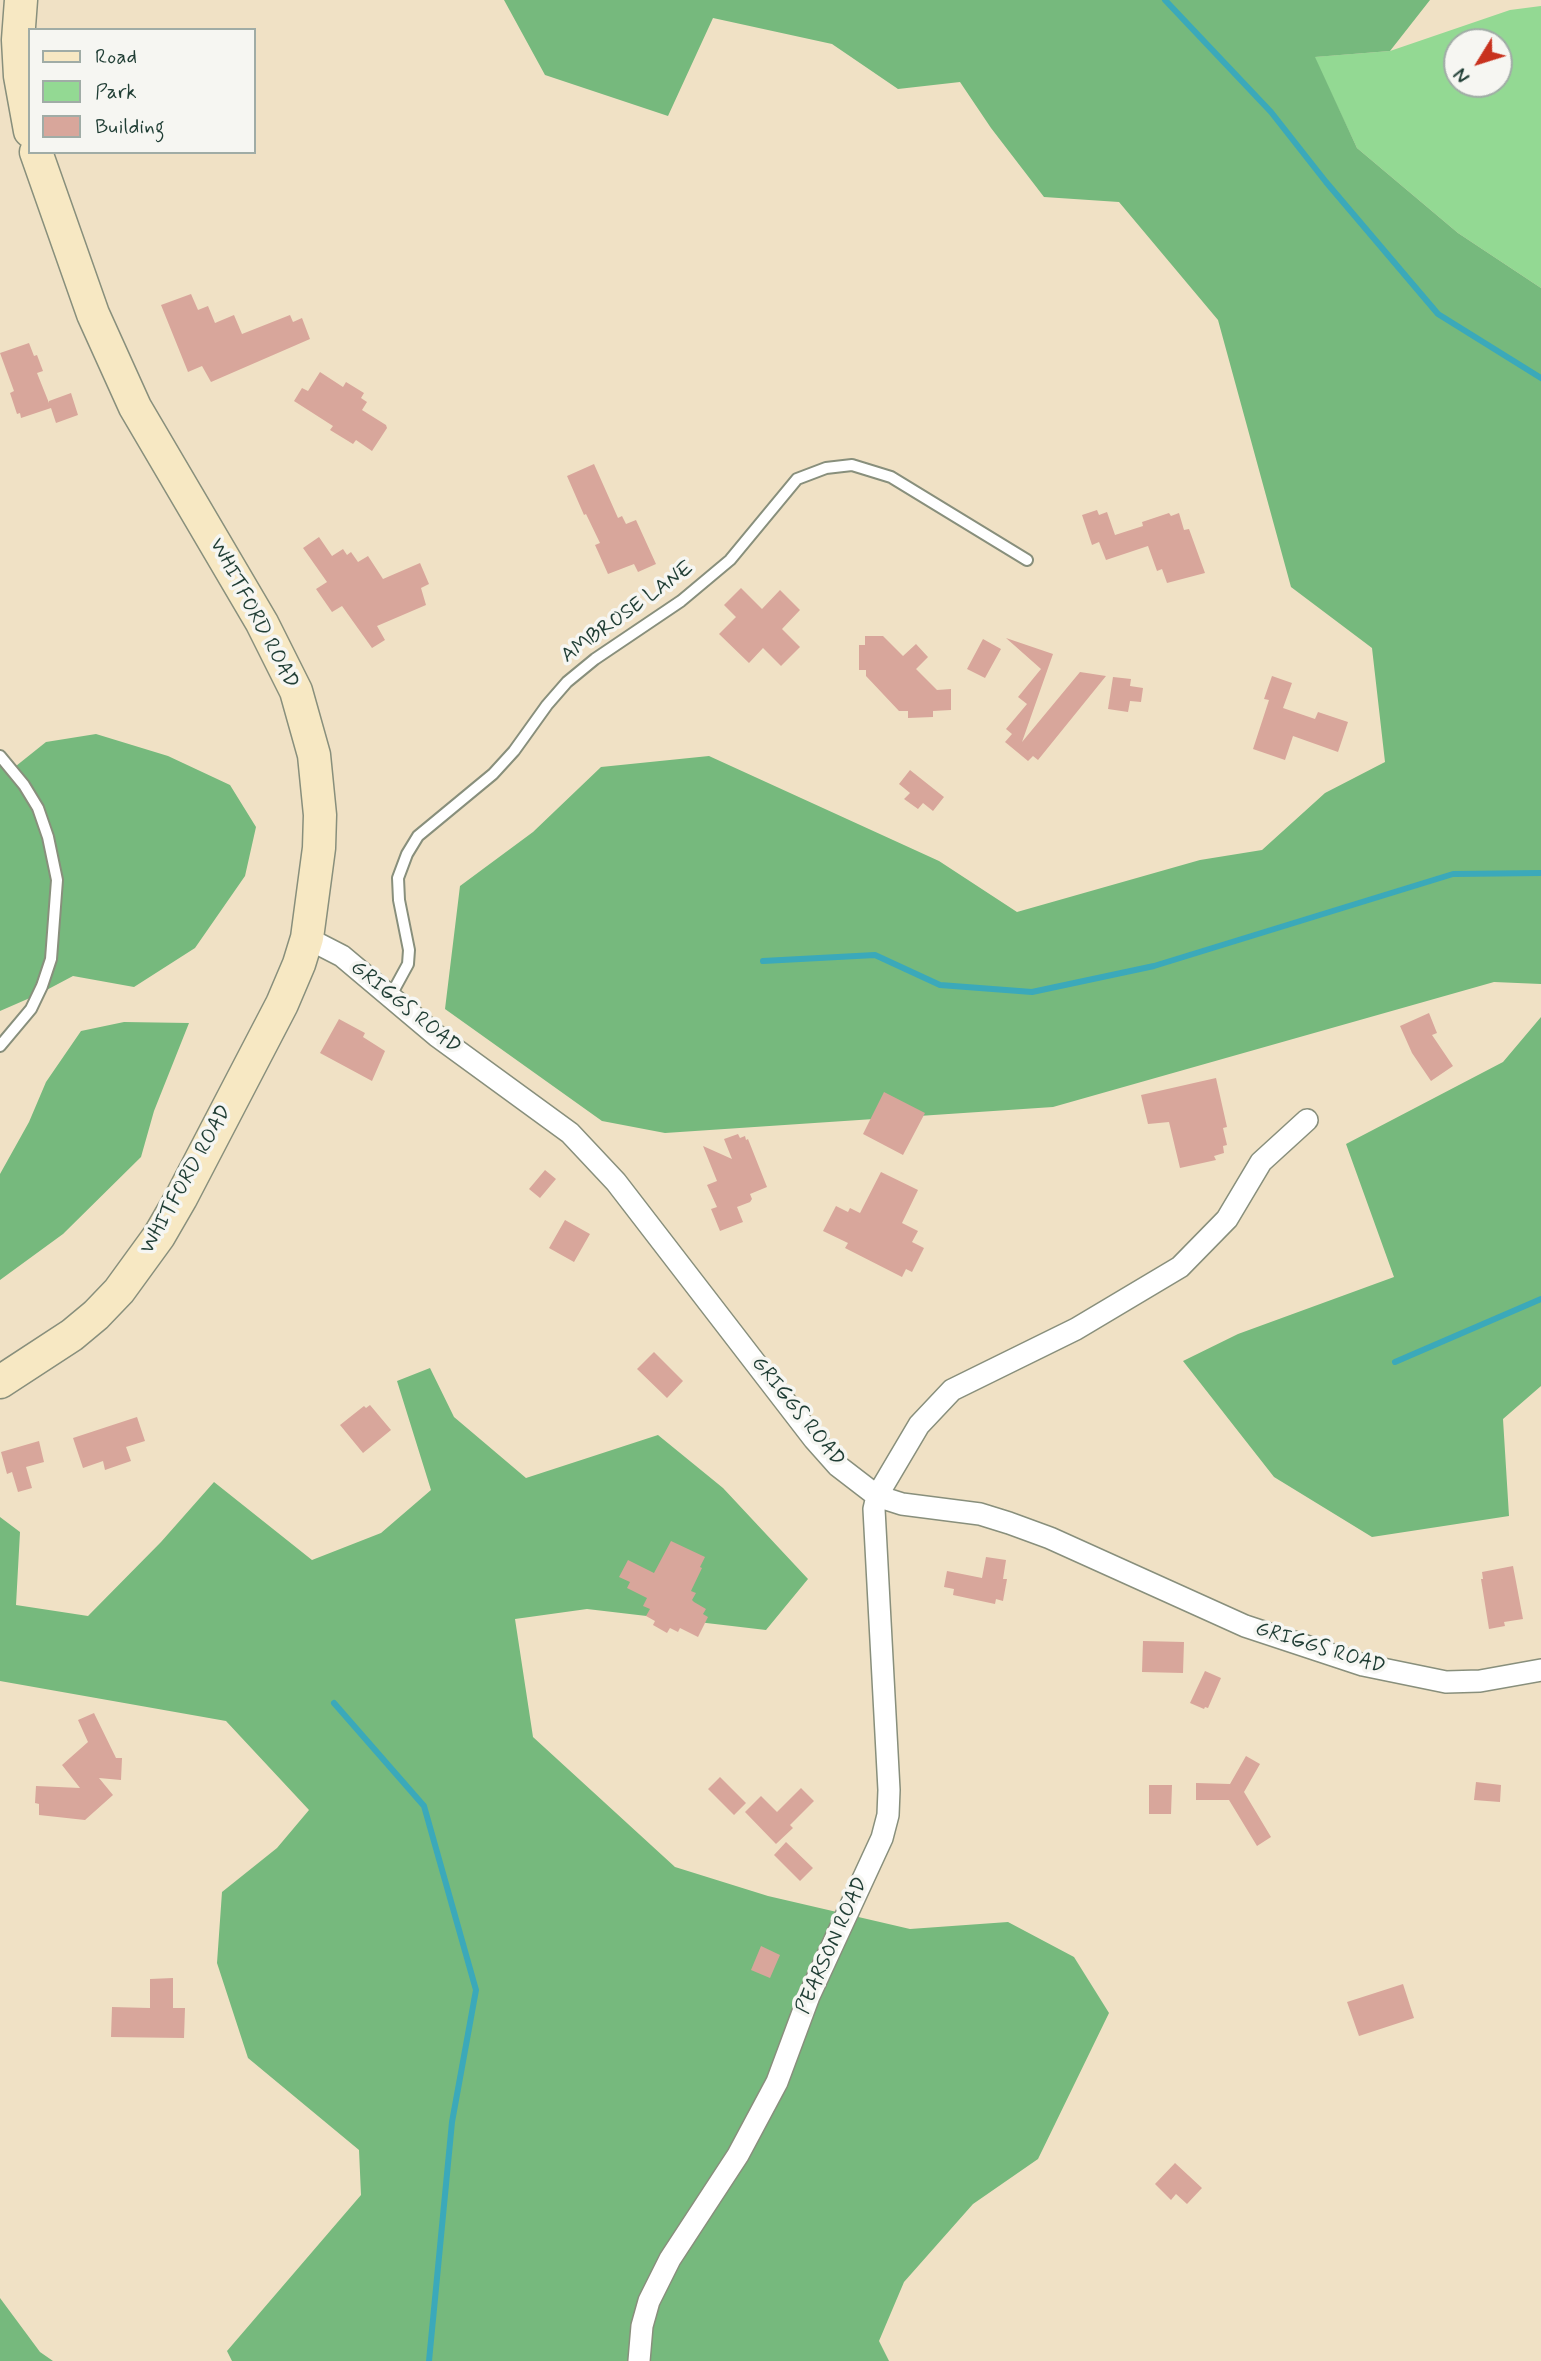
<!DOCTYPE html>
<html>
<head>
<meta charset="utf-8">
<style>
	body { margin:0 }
	#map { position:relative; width:1541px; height:2361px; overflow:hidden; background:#f0e1c5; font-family:Mynerve,sans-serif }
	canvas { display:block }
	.legend { position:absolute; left:28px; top:28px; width:228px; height:126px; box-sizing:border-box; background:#f6f6f2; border:2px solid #a0aca6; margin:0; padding:9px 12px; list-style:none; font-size:21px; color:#1f3d34 }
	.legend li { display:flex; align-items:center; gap:14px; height:35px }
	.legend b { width:35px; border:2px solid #a0aca6 }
	.north { position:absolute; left:1443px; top:28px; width:70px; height:70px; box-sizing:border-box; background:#f6f6f2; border:2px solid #a0aca6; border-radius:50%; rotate:232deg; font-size:19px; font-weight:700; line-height:28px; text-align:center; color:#1f3d34 }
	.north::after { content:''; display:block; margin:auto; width:24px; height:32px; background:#c8321e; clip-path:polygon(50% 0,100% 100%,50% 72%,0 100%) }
</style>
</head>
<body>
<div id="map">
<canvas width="1541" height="2361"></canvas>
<ul class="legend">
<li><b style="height:9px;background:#f7e8c3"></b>Road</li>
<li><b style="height:19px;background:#93d993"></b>Park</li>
<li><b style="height:19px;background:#d8a69b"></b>Building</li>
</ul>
<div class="north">N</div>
</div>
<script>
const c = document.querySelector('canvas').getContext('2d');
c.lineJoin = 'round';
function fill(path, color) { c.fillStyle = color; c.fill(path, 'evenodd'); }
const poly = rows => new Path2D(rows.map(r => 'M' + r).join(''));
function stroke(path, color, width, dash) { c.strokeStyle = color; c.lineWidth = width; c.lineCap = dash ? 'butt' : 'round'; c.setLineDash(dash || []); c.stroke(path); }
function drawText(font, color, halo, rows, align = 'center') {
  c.font = font + ' Mynerve,sans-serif'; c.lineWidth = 7; c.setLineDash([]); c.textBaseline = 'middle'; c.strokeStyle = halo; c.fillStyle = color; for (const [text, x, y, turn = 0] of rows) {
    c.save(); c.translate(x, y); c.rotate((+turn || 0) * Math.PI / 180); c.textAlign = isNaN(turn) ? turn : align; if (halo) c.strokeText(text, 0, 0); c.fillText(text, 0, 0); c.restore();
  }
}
fill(poly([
	[1541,6,1541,288,1458,233,1357,148,1314,57,1390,51,1510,10],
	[1457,42,1499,42,1499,84,1457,84]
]), '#93d993');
fill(poly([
	[504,0,1430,0,1390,51,1315,57,1357,148,1458,233,1541,288,1541,984,1494,982,1053,1107,665,1133,602,1121,445,1009,460,886,533,832,601,767,709,756,939,861,1017,912,1200,860,1262,850,1325,793,1385,762,1372,648,1291,587,1218,320,1119,202,1044,197,991,128,960,82,898,89,832,44,713,18,668,116,545,75],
	[96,734,168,756,230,785,256,827,245,876,195,948,134,987,73,976,39,994,0,1011,0,763,16,766,46,742],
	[1541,1017,1541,1386,1503,1419,1509,1516,1372,1537,1274,1477,1183,1361,1238,1334,1394,1277,1346,1144,1503,1062],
	[124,1022,189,1023,154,1111,141,1157,63,1234,0,1280,0,1174,29,1122,46,1082,81,1031],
	[430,1368,454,1417,526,1478,658,1435,723,1488,808,1579,766,1630,587,1609,515,1619,533,1737,675,1867,768,1896,910,1929,1008,1922,1074,1957,1109,2013,1038,2159,973,2204,904,2282,879,2341,889,2361,232,2361,227,2351,361,2195,359,2150,248,2058,217,1963,222,1892,277,1848,309,1810,226,1721,0,1681,0,1517,20,1532,16,1605,88,1616,161,1542,214,1482,312,1560,381,1533,431,1490,397,1381],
	[0,2298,40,2352,53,2361,0,2361]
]), '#76b97d');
stroke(poly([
	[1165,0,1271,112,1326,182,1438,314,1541,378],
	[763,961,875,955,940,985,1032,992,1154,966,1453,874,1541,873],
	[1395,1362,1541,1299],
	[334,1703,424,1806,476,1990,452,2122,429,2361]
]), '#3ba9ba', 6);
fill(poly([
	[191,294,198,310,208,306,215,323,234,315,242,334,290,315,293,322,302,318,310,339,211,382,202,366,188,372,161,305],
	[29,343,34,356,37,355,43,371,37,373,49,403,49,401,71,393,78,415,56,423,51,408,21,418,20,413,17,414,10,393,14,391,0,353],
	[320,372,343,387,346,382,364,393,361,398,367,402,362,410,386,425,387,428,372,451,356,440,353,444,330,430,333,426,294,401,302,388,308,391],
	[594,464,618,518,622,516,626,524,636,520,656,564,638,572,634,564,608,574,595,545,600,543,586,514,584,515,567,476],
	[1097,510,1099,515,1107,512,1115,535,1143,526,1142,522,1169,513,1171,516,1179,513,1184,530,1189,529,1205,573,1167,583,1162,569,1157,571,1148,546,1106,560,1099,542,1092,545,1082,515],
	[319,537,332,556,343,549,347,555,351,552,358,562,368,556,383,579,420,563,429,584,421,588,426,605,377,626,385,640,372,648,342,606,332,612,316,589,327,582,303,548],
	[741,588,762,609,780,590,800,610,782,629,800,647,781,666,763,648,749,663,719,634,736,617,724,605],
	[865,636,883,636,903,656,916,644,928,657,916,669,937,690,951,689,951,710,933,711,933,717,908,718,908,711,899,711,866,676,866,670,859,670,859,645,865,645],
	[1006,638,1053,654,1022,742,1080,672,1106,676,1038,760,1033,756,1028,761,1005,742,1012,734,1006,729,1027,704,1018,697,1041,669],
	[983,639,1001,649,985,678,967,669],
	[1272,676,1292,683,1283,708,1315,719,1318,712,1348,722,1338,752,1293,736,1285,760,1253,749,1269,700,1264,699],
	[1113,677,1131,679,1130,686,1143,688,1141,702,1130,701,1128,712,1108,709],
	[910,770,944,797,933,811,923,803,918,809,904,799,910,793,899,784],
	[1429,1013,1437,1033,1432,1035,1453,1066,1431,1081,1412,1053,1400,1026],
	[339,1019,365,1033,363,1037,385,1051,372,1081,320,1053],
	[1216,1078,1227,1127,1223,1128,1227,1145,1223,1146,1224,1153,1214,1156,1216,1160,1180,1168,1169,1122,1148,1124,1141,1095],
	[884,1092,925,1113,903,1155,863,1134],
	[738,1134,740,1138,745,1136,746,1140,748,1139,767,1187,750,1194,752,1199,750,1202,737,1207,743,1222,720,1231,711,1209,717,1207,707,1185,717,1181,703,1146,732,1159,724,1139],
	[545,1170,556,1179,540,1198,529,1189],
	[881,1172,918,1190,902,1223,918,1231,912,1242,924,1248,912,1272,906,1269,902,1277,845,1248,848,1243,823,1231,836,1206,848,1212,850,1208,860,1213],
	[565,1220,590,1234,574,1262,549,1248],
	[654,1352,683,1381,667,1398,637,1369],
	[370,1405,391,1430,363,1453,340,1425,364,1406,366,1408],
	[137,1417,145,1441,126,1447,131,1461,105,1470,103,1461,83,1468,73,1438],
	[39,1441,44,1462,26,1467,32,1488,18,1492,12,1472,7,1474,1,1452],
	[671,1541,705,1557,700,1567,702,1568,691,1591,696,1593,692,1600,694,1602,706,1609,703,1614,708,1617,698,1637,680,1628,678,1632,670,1628,667,1633,653,1625,655,1621,646,1616,650,1609,643,1606,647,1598,627,1588,630,1582,619,1577,628,1560,654,1573],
	[986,1557,1006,1560,1003,1579,1007,1579,1003,1601,996,1599,995,1604,953,1595,954,1589,944,1587,947,1571,982,1578],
	[1513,1566,1523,1619,1504,1622,1505,1626,1489,1629,1481,1579,1483,1579,1482,1572],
	[1143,1641,1184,1642,1183,1673,1142,1672],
	[1205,1671,1221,1678,1208,1708,1205,1707,1204,1709,1190,1703],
	[94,1713,116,1758,122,1758,121,1780,99,1778,113,1795,85,1820,39,1815,39,1804,35,1803,36,1786,80,1788,62,1765,88,1742,78,1720],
	[1246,1756,1260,1764,1244,1792,1271,1837,1257,1846,1229,1800,1196,1800,1196,1783,1230,1784],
	[720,1777,746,1803,734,1815,708,1789],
	[1476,1782,1501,1785,1500,1802,1474,1800],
	[1149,1785,1172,1785,1171,1814,1149,1814],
	[801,1788,814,1801,790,1825,793,1828,776,1844,745,1812,761,1796,777,1812],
	[786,1842,813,1868,800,1881,774,1855],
	[761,1946,780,1955,770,1978,751,1970],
	[173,1978,173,2008,185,2008,184,2038,111,2037,112,2007,150,2008,150,1979],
	[1403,1984,1414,2018,1359,2036,1347,2002],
	[1175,2163,1202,2188,1187,2204,1176,2194,1171,2200,1155,2184]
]), '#d8a69b');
const lane = poly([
	[0,756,24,785,38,808,48,837,57,880,51,959,42,986,31,1009,0,1046],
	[390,997,408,964,409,950,399,900,398,878,407,854,418,836,493,774,514,751,547,705,567,682,595,659,681,601,730,560,797,479,826,468,852,465,891,477,1027,560]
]);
const street = poly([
	[307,938,342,956,437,1036,570,1133,616,1182,814,1439,838,1466,877,1496,902,1504,980,1514,1009,1523,1050,1538,1245,1626,1363,1665,1446,1682,1480,1681,1541,1670],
	[639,2361,642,2326,649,2301,670,2259,738,2155,777,2082,809,1996,882,1838,888,1815,889,1790,874,1509,877,1496,919,1425,952,1390,1076,1329,1180,1267,1227,1219,1261,1162,1307,1120]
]);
const secondary = poly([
	[21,0,18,40,20,76,30,131],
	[0,1382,72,1335,96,1315,119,1291,159,1236,181,1198,282,1004,299,964,307,938,319,848,320,815,314,755,296,691,262,623,135,407,93,314,36,152]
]);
stroke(lane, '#888f7c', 14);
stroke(street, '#888f7c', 24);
stroke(secondary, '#888f7c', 35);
stroke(lane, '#fff', 10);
stroke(street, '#fff', 21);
stroke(secondary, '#f7e8c3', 32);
drawText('21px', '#1f3d34', '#f6f6f2', [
	["AMBROSE LANE",628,613,-36],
	["WHITFORD ROAD",253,614,62],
	["GRIGGS ROAD",405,1008,39],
	["WHITFORD ROAD",187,1180,-61],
	["GRIGGS ROAD",797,1412,51],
	["GRIGGS ROAD",1320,1649,17],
	["PEARSON ROAD",833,1946,-66]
]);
</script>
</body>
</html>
